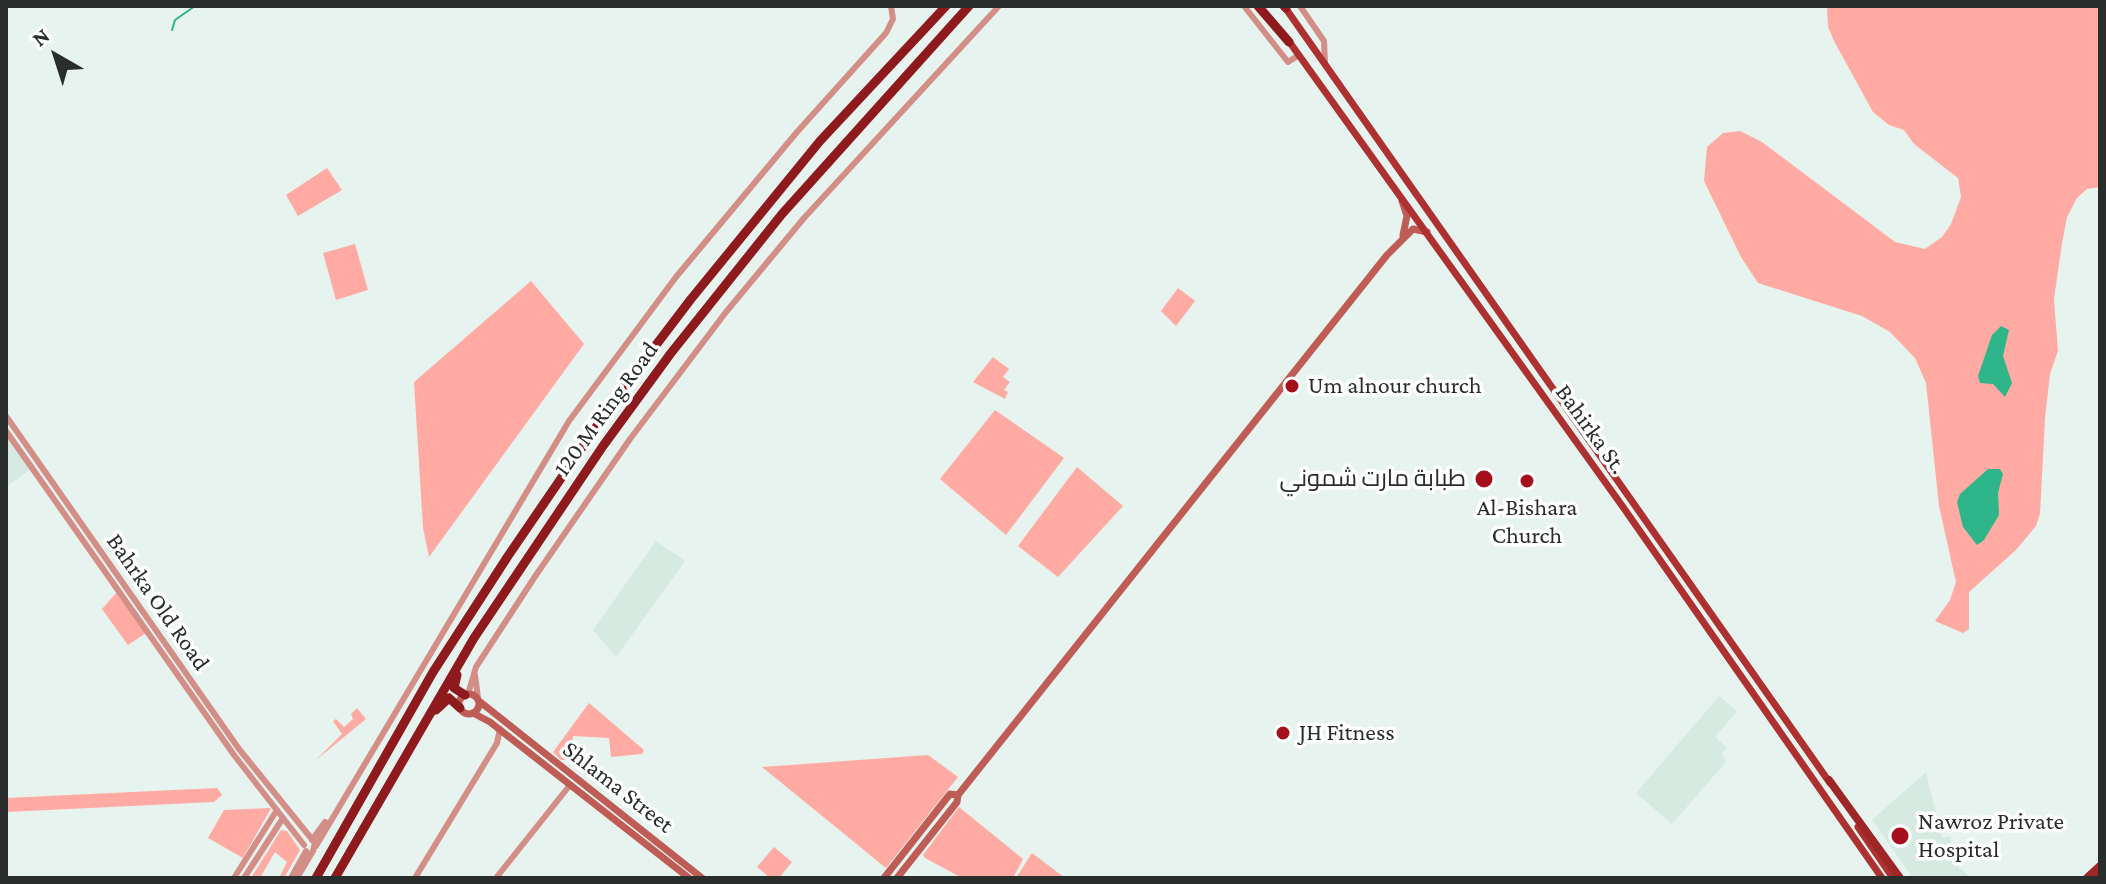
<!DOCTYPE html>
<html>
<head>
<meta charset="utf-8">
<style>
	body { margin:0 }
	#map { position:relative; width:2106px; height:884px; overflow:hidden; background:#e7f3ee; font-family:"Crimson Pro",serif }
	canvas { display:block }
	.frame { position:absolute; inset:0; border:8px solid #292e2c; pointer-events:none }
	.north { position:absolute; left:16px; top:16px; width:80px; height:80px; -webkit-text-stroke:6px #fff; paint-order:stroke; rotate:321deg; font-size:22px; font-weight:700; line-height:32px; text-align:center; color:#292e2c }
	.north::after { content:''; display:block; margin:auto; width:28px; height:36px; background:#292e2c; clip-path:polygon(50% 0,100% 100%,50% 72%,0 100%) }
</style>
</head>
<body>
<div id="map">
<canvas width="2106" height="884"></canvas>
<div class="frame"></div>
<div class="north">N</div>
</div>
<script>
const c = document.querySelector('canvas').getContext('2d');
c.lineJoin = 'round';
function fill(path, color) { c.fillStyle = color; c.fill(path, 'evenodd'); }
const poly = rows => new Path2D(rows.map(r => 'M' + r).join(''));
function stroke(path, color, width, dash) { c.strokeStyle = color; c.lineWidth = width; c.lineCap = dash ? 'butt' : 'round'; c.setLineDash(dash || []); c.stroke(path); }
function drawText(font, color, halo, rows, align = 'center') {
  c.font = font + ' "Crimson Pro",Cairo,serif'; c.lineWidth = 7; c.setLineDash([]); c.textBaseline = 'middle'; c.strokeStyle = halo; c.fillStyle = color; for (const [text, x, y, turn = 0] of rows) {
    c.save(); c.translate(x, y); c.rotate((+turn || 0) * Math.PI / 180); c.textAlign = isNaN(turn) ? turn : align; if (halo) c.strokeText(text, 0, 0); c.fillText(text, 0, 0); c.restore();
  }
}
fill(poly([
	[6,426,35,466,6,487],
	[656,541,685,561,616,657,593,630],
	[1719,696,1737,711,1715,737,1727,748,1722,754,1726,762,1672,824,1636,793],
	[1926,772,1942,838,1950,836,1957,865,1971,878,1913,878,1872,820]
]), '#d6eae1');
fill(poly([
	[1827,6,2100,6,2100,187,2087,189,2077,198,2067,217,2062,243,2054,299,2058,351,2050,374,2045,418,2040,514,2036,526,2016,550,1969,592,1969,629,1963,633,1935,621,1950,600,1956,582,1939,506,1926,383,1915,358,1890,332,1862,316,1758,283,1741,257,1704,181,1707,147,1723,133,1740,131,1762,142,1895,242,1925,249,1942,237,1951,224,1961,197,1958,178,1914,144,1904,130,1889,125,1873,112,1834,41,1828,27],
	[327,168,342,190,298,216,286,195],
	[355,244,368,290,336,300,323,253],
	[531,281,584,344,429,557,423,528,414,382],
	[1178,288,1195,301,1176,326,1161,311],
	[993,357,1009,369,1003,377,1010,382,1004,390,1008,392,1005,399,973,382],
	[995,410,1064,458,1006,535,940,479],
	[1077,467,1123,506,1058,577,1018,546],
	[117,592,146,633,128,645,102,609],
	[589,703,644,750,642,754,611,757,609,738,573,736,571,760,561,760,553,752],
	[357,708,366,719,316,760,342,734,333,721,336,719,344,727,353,719,351,714],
	[928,755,958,777,886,868,762,767],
	[217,788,222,795,214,802,6,812,6,798],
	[959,807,1023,859,1013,878,962,878,925,858,923,855],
	[271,808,243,858,208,838,224,810],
	[281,830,287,831,300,850,284,878,279,878,287,862,275,852,260,878,251,878],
	[774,847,792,862,779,878,770,878,757,867],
	[1032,853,1065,878,1016,878]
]), '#ffaaa2');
fill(poly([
	[2001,326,2009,330,2003,356,2012,383,2005,397,1993,384,1980,383,1978,376,1992,335],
	[1988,469,2000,469,2003,474,1998,493,1999,515,1984,540,1977,545,1963,527,1957,502,1960,494]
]), '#2fb58a');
stroke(poly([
	[172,30,175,20,195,6]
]), '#2fb58a', 2);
stroke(poly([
	[1244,6,1288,62,1299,55],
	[1300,6,1324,41,1325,63],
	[6,416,239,749,315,843,313,851],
	[6,431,234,755,304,845],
	[475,675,478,698],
	[468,694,476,667,536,575,630,439,726,312,804,218,999,6],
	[312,840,325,822],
	[316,846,569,421,676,277,797,132,886,33,893,19,891,6],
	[234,878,277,810],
	[244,878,283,818],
	[291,878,306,851],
	[297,878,313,851],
	[415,878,497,743,500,729],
	[496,878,570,785]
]), '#d38e88', 6);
stroke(poly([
	[1402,201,1407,216,1403,235],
	'459 704a10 10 0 1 1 20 0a10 10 0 1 1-20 0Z',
	[479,701,702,878],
	[473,713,490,722,689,878],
	[884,878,950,794,958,795],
	[897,878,957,802,958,795,1387,255,1413,229,1427,232]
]), '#bf5c55', 7);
stroke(poly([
	[1284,6,1830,783],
	[1288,40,1623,507,1882,878],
	[1858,827,1893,878]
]), '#ad3130', 7);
stroke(poly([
	[1829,780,1900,878],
	[2087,878,2100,866],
	[2097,878,2100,875]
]), '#9e2627', 8);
stroke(poly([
	[1258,6,1289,42],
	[1284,6,1286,8],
	[457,675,454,688,465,695],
	[436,710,449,698,460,708],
	[316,878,433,672,508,556,618,395,691,299,820,141,946,6],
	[335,878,474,638,603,446,671,353,782,214,969,6]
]), '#8f1a1e', 9);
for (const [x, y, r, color] of [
	[1292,386,8,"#a60f1c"],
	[1484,479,10,"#a60f1c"],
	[1527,481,8,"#a60f1c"],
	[1283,733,8,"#a60f1c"],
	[1900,836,10,"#a60f1c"]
]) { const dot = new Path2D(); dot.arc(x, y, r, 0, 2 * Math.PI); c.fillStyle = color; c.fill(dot); stroke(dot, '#fff', 3); }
drawText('24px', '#292e2c', '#fff', [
	["Um alnour church",1308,386],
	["طبابة مارت شموني",1466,479,"right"],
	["Al-Bishara",1527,508,"center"],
	["Church",1527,536,"center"],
	["JH Fitness",1299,733],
	["Nawroz Private",1918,822],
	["Hospital",1918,850]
], 'left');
drawText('24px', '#292e2c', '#fff', [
	["120 M Ring Road",606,409,-54],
	["Bahirka St.",1591,429,54],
	["Bahrka Old Road",158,602,55],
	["Shlama Street",618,787,38]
]);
</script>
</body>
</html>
